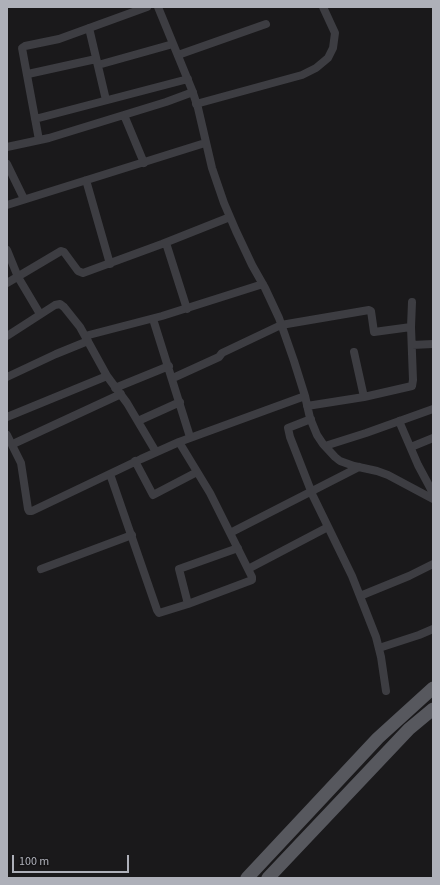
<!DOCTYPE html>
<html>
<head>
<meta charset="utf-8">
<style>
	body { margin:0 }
	#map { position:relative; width:440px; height:885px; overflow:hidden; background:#1a191b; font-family:"Source Sans 3",sans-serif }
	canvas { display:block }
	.frame { position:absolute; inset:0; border:8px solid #aeb0b9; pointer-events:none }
	.scale { position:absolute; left:12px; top:855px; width:117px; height:18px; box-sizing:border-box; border:2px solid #aeb0b9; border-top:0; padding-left:5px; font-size:12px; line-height:14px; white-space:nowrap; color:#aeb0b9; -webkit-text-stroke:3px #151416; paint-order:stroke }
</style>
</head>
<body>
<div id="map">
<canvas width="440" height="885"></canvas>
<div class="frame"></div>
<div class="scale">100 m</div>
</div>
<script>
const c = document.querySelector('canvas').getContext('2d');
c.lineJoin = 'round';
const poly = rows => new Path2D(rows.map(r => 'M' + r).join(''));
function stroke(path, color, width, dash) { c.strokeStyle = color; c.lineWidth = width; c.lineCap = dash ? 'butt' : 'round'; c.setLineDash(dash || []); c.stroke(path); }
stroke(poly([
	[158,7,192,90,198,108,212,168,224,203,236,231,252,265,265,288,279,318,294,361,305,396,310,418,317,435,323,444,335,457,340,461,354,466,377,471,388,475,433,499],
	[89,28,106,100],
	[178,55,266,24],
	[98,65,173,44],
	[28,74,96,59],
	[196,104,302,75,316,68,328,58,333,48,335,33,323,7],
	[124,115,144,163],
	[35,119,188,79],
	[39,140,22,48,25,46,59,39,147,7],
	[7,147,49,138,166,102,193,92],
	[7,164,24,199],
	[86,180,110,264],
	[7,205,205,143],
	[166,243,187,309],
	[7,250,18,277,40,314],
	[7,283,61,251,64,252,78,271,83,273,162,244,230,217],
	[153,319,190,437],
	[7,336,55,305,60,304,64,307,80,327,107,376,127,403,156,452],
	[85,336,162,316,263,284],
	[412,345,433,344],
	[354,352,364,397],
	[7,377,56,354,88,341],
	[173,378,219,357,222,353,281,325,369,310,371,311,374,332,411,327],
	[115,388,169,366],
	[307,406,364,397,412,386,413,380,411,327,412,302],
	[7,417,107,376],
	[311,419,288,428,290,437,313,496,352,576,365,609,376,637,381,657,386,691],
	[138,421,180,402],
	[399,421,418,465,433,493],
	[7,435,21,463,28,509,29,511,32,511,141,459,179,442,305,396],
	[13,444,121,394],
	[325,446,366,433,433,409],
	[411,447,433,438],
	[135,461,153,495,197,472],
	[110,474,157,610,159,613,188,604,252,580,252,577,210,493,179,442],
	[230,533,359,467],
	[41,569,132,535],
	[248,569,328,527],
	[360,596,409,576,433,564],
	[188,604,179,569,238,548],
	[379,648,419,635,433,629]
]), '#3d3d42', 8);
stroke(poly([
	[247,878,378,738,433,688],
	[268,878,409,729,433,709]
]), '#57585e', 13);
</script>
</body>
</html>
